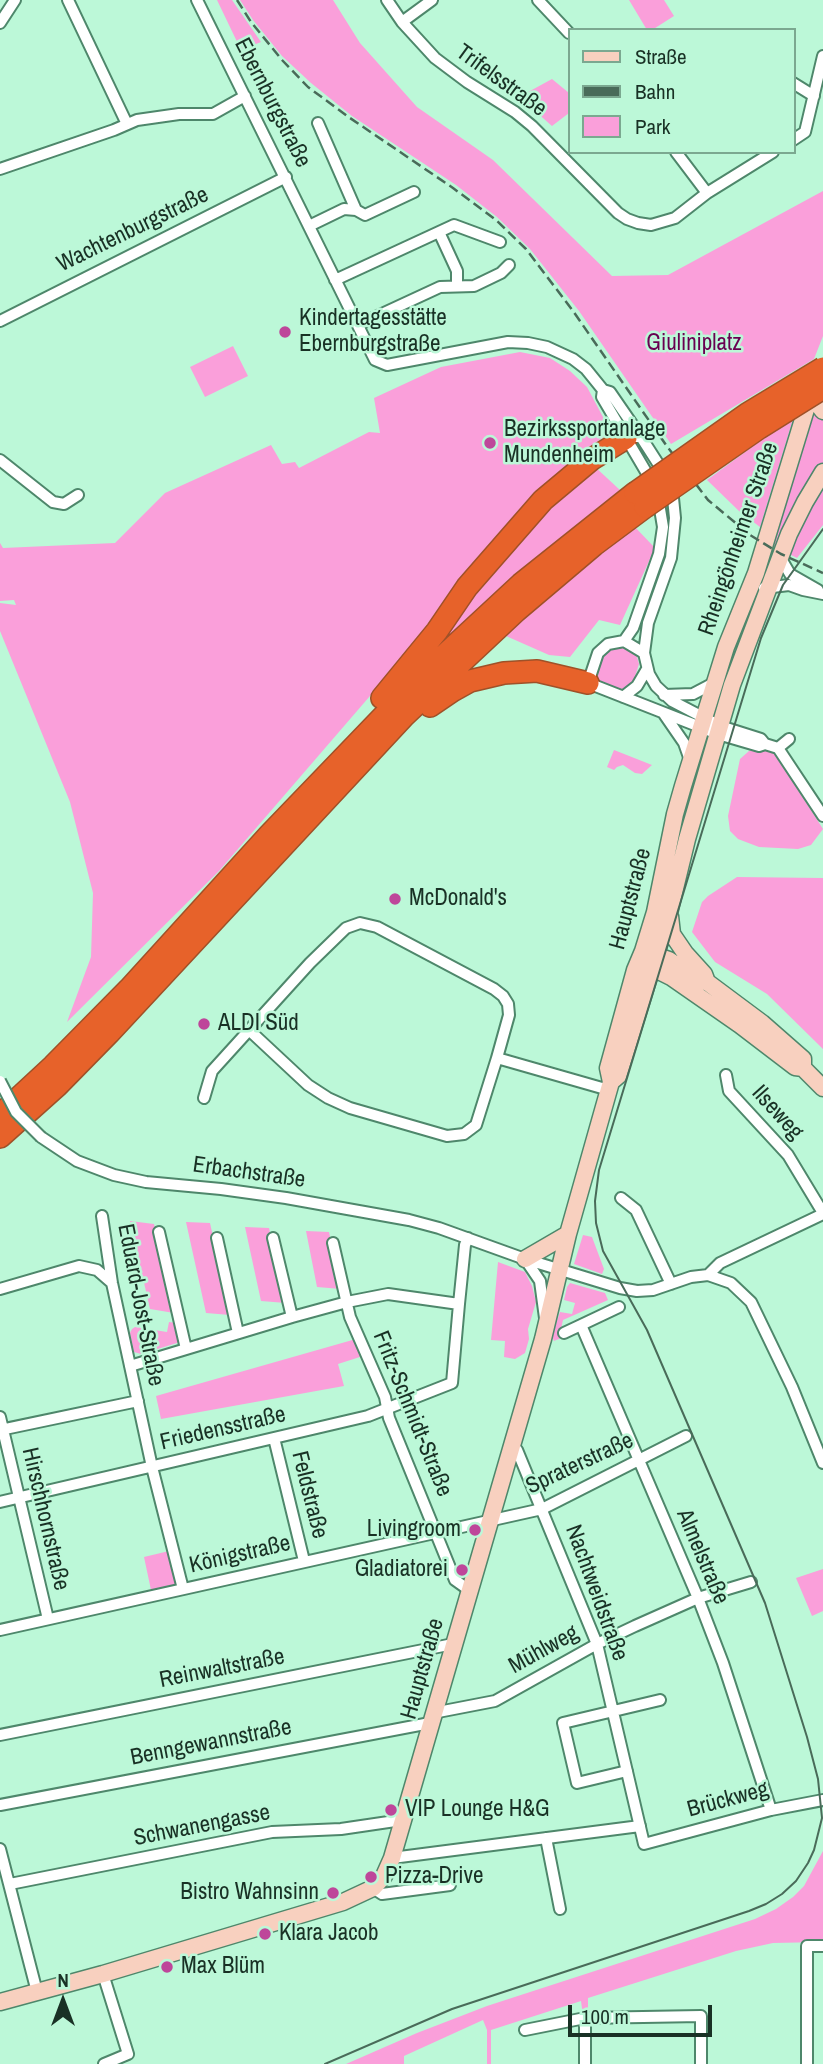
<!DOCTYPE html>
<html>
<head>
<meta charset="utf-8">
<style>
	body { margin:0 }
	#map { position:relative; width:823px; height:2064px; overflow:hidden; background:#bcf8d8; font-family:"Archivo Narrow",sans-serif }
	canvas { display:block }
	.legend { position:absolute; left:568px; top:28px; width:228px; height:126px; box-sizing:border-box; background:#bcf8d8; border:2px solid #7ba890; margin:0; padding:9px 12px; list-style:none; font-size:21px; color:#193125 }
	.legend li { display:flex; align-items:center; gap:14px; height:35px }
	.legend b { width:35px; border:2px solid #7ba890 }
	.north { position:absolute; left:28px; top:1966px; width:70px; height:70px; -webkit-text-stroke:5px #bcf8d8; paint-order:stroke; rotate:0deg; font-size:19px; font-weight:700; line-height:28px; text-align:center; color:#193125 }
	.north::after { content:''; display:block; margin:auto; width:24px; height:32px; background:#193125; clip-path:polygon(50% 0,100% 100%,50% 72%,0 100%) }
	.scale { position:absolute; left:568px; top:2005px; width:144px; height:32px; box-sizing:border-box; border:4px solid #193125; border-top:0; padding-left:9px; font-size:21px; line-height:24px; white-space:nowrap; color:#193125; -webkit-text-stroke:5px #bcf8d8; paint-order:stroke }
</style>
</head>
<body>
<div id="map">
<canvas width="823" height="2064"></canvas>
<ul class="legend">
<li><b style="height:9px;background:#f8d0bf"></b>Straße</li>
<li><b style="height:9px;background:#496b59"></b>Bahn</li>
<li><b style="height:19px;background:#fa9fda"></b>Park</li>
</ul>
<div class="north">N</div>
<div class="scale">100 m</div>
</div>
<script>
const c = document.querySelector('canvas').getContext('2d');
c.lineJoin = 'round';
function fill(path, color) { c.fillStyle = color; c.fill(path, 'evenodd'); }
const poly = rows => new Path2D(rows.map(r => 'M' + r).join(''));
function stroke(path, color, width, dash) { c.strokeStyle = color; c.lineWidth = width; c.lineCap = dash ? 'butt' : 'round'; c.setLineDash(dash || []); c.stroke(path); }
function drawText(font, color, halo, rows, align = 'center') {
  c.font = font + ' "Archivo Narrow",sans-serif'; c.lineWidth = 5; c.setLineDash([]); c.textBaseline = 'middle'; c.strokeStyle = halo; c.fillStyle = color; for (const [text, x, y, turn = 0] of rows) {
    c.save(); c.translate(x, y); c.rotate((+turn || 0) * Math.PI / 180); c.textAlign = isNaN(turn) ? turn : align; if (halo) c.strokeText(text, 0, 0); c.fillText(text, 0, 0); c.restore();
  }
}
fill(poly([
	[217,0,232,0,261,42,241,50],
	[240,0,333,0,360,43,417,107,493,160,612,276,668,275,823,191,823,336,814,359,671,444,579,311,530,249,497,217,456,185,352,116,311,83,282,56,253,20],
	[629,0,664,0,674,16,652,30,647,30],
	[552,79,569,93,569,113,552,126,519,97],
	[233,346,248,376,205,397,190,367],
	[520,352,550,358,570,371,587,387,611,432,580,453,457,588,420,638,219,871,67,1022,91,957,93,893,70,802,0,631,0,603,16,605,14,600,0,601,0,543,3,548,115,543,165,493,271,445,282,464,295,462,299,468,369,432,380,433,374,398,441,367],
	[812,409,823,416,823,464,813,478,778,549,771,545],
	[794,416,760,527,739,511,707,480],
	[593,465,621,491,416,673,460,607,524,531],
	[823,483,823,525,797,558,787,553],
	[633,525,655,548,620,625,599,620,570,657,549,655,506,636,560,581],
	[623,646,631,649,637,657,639,664,633,683,621,690,608,688,598,679,597,669,601,659,609,648],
	[765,745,771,747,823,829,811,845,798,849,759,847,738,839,730,831,728,816,740,759,749,751],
	[614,750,652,765,642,774,635,773,623,765,617,767,614,770,607,767],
	[737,877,823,878,823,1049,767,994,715,962,692,932,702,902,708,896],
	[130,1221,154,1224,174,1313,150,1309],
	[186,1222,210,1223,230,1315,206,1313],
	[245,1227,269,1228,286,1303,261,1301],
	[306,1231,329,1232,341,1289,317,1287],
	[583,1235,592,1237,604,1269,602,1274,574,1264],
	[498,1262,525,1272,532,1286,536,1302,528,1329,529,1339,525,1353,515,1359,504,1357,505,1341,491,1340],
	[570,1283,605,1293,608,1300,563,1320,560,1333,561,1338,554,1341,552,1336,560,1312,572,1314,575,1303,564,1300,567,1287],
	[169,1322,176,1323,180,1339,177,1343,141,1354,134,1352,130,1333,132,1329,135,1327,167,1332],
	[356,1339,363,1356,338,1364,344,1386,161,1419,156,1396],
	[169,1551,176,1585,151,1590,144,1557],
	[823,1569,823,1611,812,1616,796,1578],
	[823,1851,823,1942,773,1943,736,1951,588,1998,588,2015,583,2016,581,2001,491,2030,491,2064,487,2064,487,2030,483,2020,404,2056,404,2064,346,2064,417,2033,487,2006,755,1919,776,1909,793,1897,804,1886]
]), '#fa9fda');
const street = poly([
	[68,0,127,124],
	[197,0,375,360,387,365,508,342,528,343,547,347,573,359,586,369,603,390,610,392,641,437],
	[387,0,402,22,435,58,467,82,515,112,532,126,618,213,627,219,638,223,651,225,675,218,707,193,773,152],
	[538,0,569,33],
	[402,22,432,0],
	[0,23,15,0],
	[793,83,814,96],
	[318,123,356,210],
	[793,140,805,132,823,56],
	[676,152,707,193],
	[0,169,114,130,137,120,179,114,213,114,245,96],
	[309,226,344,209,356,210,365,215,414,192],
	[439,232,457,271,457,286],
	[335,280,454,225,500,242],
	[0,321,286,177],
	[358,325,440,287,474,286,501,273,509,265],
	[603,390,602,397,652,482],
	[636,437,641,437,666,476,673,498,675,518,671,558,648,623,644,653,649,674,656,686,672,701,720,726,761,739,765,744,778,748,789,739],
	[0,460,53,502,64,504,78,495],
	[780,557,790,574,818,590],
	[764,588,789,585,803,590,823,594],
	[624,641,633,628,659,554,663,527,658,497],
	[644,653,624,641,608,644,598,653,588,683,718,734,759,746,765,744],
	[664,695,693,694,714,683],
	[623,697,637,686,647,669],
	[664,714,684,743,690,760],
	[778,748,823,816],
	[249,1030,308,1085,328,1098,350,1108,447,1136,464,1134,476,1125,497,1058],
	[726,1075,729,1091,788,1155,823,1213],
	[204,1098,212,1071,310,963,346,928,360,923,377,927,494,989,503,996,508,1004,509,1015,497,1058,609,1090],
	[41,1137,77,1161,114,1175,146,1182,221,1189,286,1198,409,1220,439,1228,525,1259,620,1288,637,1291,653,1290,691,1277,708,1275,731,1283,751,1302,792,1387,823,1463],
	[621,1198,636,1210,671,1284],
	[102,1216,112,1283,152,1467,183,1589],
	[159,1232,186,1349],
	[217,1238,238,1333],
	[273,1238,292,1317],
	[333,1243,350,1317,385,1397,389,1418,455,1580,469,1590],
	[525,1259,540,1281,545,1318],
	[708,1275,720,1263,823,1214],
	[0,1289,79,1266,97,1270,112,1283],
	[581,1325,619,1307],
	[564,1333,581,1325,698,1598,723,1663,771,1810],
	[130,1366,292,1317,347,1302,388,1294,459,1304],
	[0,1417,48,1619],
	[0,1430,138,1401],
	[274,1438,304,1561],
	[511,1446,517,1450,597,1644,644,1844,771,1810,823,1800],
	[0,1502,368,1416,452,1383,459,1304,465,1245,468,1238],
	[0,1630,542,1509,686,1436],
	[433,1713,495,1701,597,1644,635,1626,698,1598,751,1582],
	[0,1735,453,1644],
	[627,1771,577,1783,563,1723,660,1700],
	[0,1805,430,1723],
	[546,1838,560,1909],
	[0,1849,37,1992],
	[392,1858,640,1826],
	[10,1884,272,1832,341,1829,402,1820],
	[373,1888,382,1894,450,1885],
	[103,1974,128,2054,104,2064],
	[525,2030,585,2018,701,2016,701,2064],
	[585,2064,585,2018],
	[807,2064,807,1946,823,1946]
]);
const secondary = poly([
	[812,391,816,402,823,411],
	[670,916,672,934,685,953,704,974,707,982],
	[646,952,669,960,699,981,707,982,762,1023,803,1059,803,1068,823,1088],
	[647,960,651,967,671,977,740,1025,795,1067,803,1068],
	[611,1082,608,1068,635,970,643,951,655,912,675,814,683,786,726,647,756,573,811,393],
	[525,1259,568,1234],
	[0,2002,103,1974,343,1902,373,1888,384,1876,392,1858,543,1339,568,1234,611,1082,618,1076,669,913,687,839,732,685,789,534,805,502,823,472]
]);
const highway = poly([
	[382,698,437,631,467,587,543,500,592,459,626,438],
	[430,706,452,691,470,681,504,673,537,671,588,683],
	[0,1115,53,1066,129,989,269,835,424,674,521,584,635,493],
	[0,1137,57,1086,109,1033,404,716,516,611,594,545,645,507]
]);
stroke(street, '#4e876b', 14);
stroke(secondary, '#4e876b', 19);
stroke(highway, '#9f5128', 24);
stroke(street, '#fff', 10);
stroke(secondary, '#f8d0bf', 16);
stroke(highway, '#e7622a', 21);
stroke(poly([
	[325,2064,452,2009,749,1911,766,1904,782,1894,796,1881,808,1863,814,1850,822,1818,818,1779,807,1737,765,1603,647,1330,603,1251,596,1223,595,1201,599,1170,761,638,783,585,823,529]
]), '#496b59', 2);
stroke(poly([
	[237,0,251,22,282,60,308,87,350,118,453,188,496,220,526,249,573,311,666,445,708,500,750,535,781,554,823,573]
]), '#496b59', 2.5, [10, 5]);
const streetBridge = poly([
	[0,1081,16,1112,41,1137]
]);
const highwayBridge = poly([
	[635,493,747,414,823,368],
	[645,507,759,428,823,388]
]);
stroke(streetBridge, '#4e876b', 14, []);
stroke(highwayBridge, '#9f5128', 24, []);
stroke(streetBridge, '#fff', 10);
stroke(highwayBridge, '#e7622a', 21);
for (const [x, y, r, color] of [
	[285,332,7,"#be469a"],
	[490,443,7,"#be469a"],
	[395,899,7,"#be469a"],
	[204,1024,7,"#be469a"],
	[475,1530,7,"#be469a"],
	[462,1570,7,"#be469a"],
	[391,1810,7,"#be469a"],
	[371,1877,7,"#be469a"],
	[333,1893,7,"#be469a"],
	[265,1934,7,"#be469a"],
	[167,1967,7,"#be469a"]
]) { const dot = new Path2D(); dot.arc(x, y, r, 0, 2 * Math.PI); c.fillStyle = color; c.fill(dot); stroke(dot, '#bcf8d8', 2.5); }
drawText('23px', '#193125', '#bcf8d8', [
	["Trifelsstraße",501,81,36],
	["Ebernburgstraße",272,103,63],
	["Wachtenburgstraße",133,230,-26],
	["Rheingönheimer Straße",739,539,-71],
	["Hauptstraße",631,899,-75],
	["Ilseweg",777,1113,48],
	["Erbachstraße",249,1173,8],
	["Eduard-Jost-Straße",140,1305,79],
	["Fritz-Schmidt-Straße",412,1414,68],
	["Friedensstraße",223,1429,-13],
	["Spraterstraße",580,1464,-25],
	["Feldstraße",309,1495,76],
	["Hirschhornstraße",45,1519,77],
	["Königstraße",240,1555,-13],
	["Almelstraße",702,1557,67],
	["Nachtweidstraße",596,1593,70],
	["Mühlweg",544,1650,-29],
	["Reinwaltstraße",222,1669,-11],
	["Hauptstraße",423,1669,-74],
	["Benngewannstraße",211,1743,-11],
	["Brückweg",728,1800,-15],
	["Schwanengasse",202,1826,-11]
]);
drawText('23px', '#193125', '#bcf8d8', [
	["Kindertagesstätte",299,319],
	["Ebernburgstraße",299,345],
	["Bezirkssportanlage",504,430],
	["Mundenheim",504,456],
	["McDonald's",409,899],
	["ALDI Süd",218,1024],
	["Livingroom",461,1530,"right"],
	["Gladiatorei",448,1570,"right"],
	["VIP Lounge H&G",405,1810],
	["Pizza-Drive",385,1877],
	["Bistro Wahnsinn",319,1893,"right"],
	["Klara Jacob",279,1934],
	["Max Blüm",181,1967]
], 'left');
drawText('23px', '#690051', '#bcf8d8', [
	["Giuliniplatz",694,344]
]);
</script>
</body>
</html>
